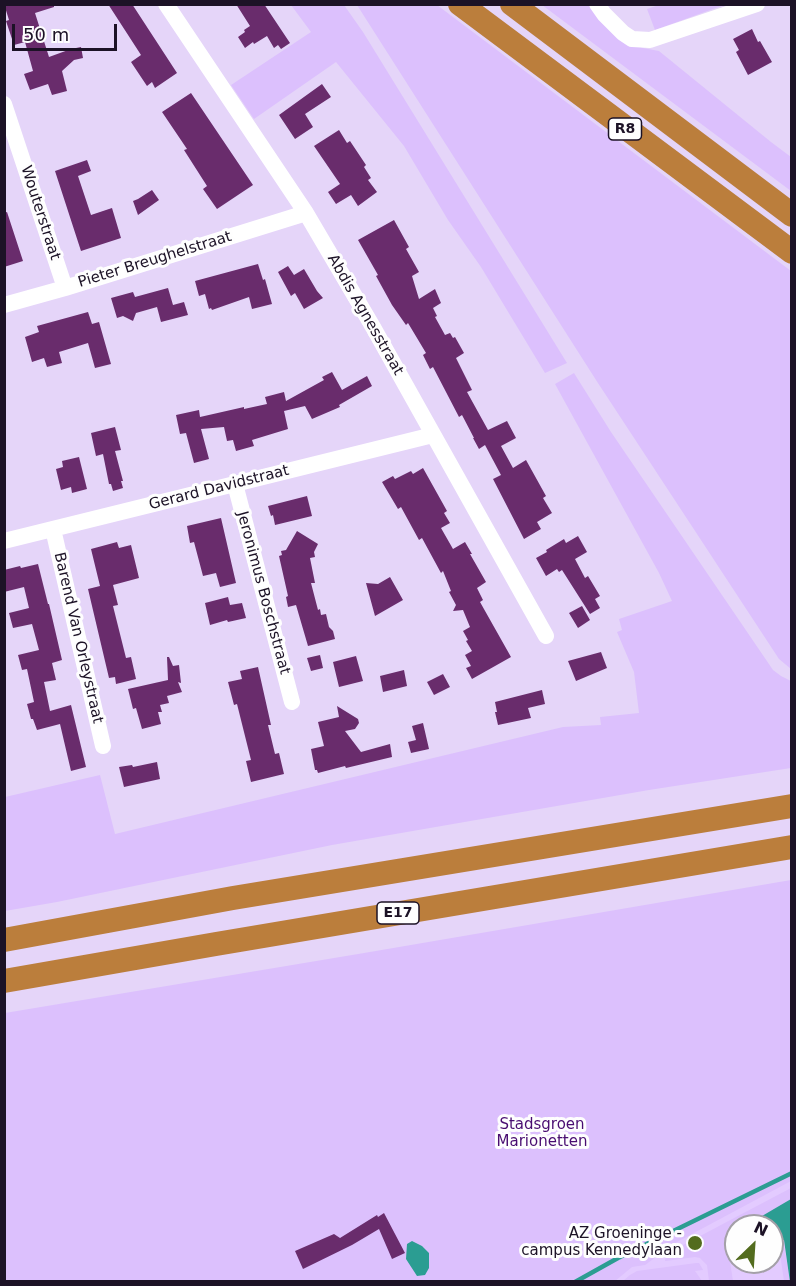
<!DOCTYPE html>
<html>
<head>
<meta charset="utf-8">
<style>
	body { margin:0 }
	#map { position:relative; width:796px; height:1286px; overflow:hidden; background:#e5d5f9; font-family:"DejaVu Sans",sans-serif }
	canvas { display:block }
	.frame { position:absolute; inset:0; border:6px solid #1c1226; pointer-events:none }
	.north { position:absolute; left:724px; top:1214px; width:60px; height:60px; box-sizing:border-box; background:#fefefe; border:2px solid #a4a0a8; border-radius:50%; rotate:25deg; font-size:16px; font-weight:700; line-height:24px; text-align:center; color:#1c1226 }
	.north::after { content:''; display:block; margin:auto; width:21px; height:27px; background:#536c1e; clip-path:polygon(50% 0,100% 100%,50% 72%,0 100%) }
	.scale { position:absolute; left:12px; top:24px; width:105px; height:27px; box-sizing:border-box; border:3px solid #1c1226; border-top:0; padding-left:8px; font-size:18px; line-height:21px; white-space:nowrap; color:#1c1226; -webkit-text-stroke:4px #fefefe; paint-order:stroke }
</style>
</head>
<body>
<div id="map">
<canvas width="796" height="1286"></canvas>
<div class="frame"></div>
<div class="north">N</div>
<div class="scale">50 m</div>
</div>
<script>
const c = document.querySelector('canvas').getContext('2d');
c.lineJoin = 'round';
function fill(path, color) { c.fillStyle = color; c.fill(path, 'evenodd'); }
const poly = rows => new Path2D(rows.map(r => 'M' + r).join(''));
function stroke(path, color, width, dash) { c.strokeStyle = color; c.lineWidth = width; c.lineCap = dash ? 'butt' : 'round'; c.setLineDash(dash || []); c.stroke(path); }
function drawText(font, color, halo, rows, align = 'center') {
  c.font = font + ' "DejaVu Sans",sans-serif'; c.lineWidth = 6; c.setLineDash([]); c.textBaseline = 'middle'; c.strokeStyle = halo; c.fillStyle = color; for (const [text, x, y, turn = 0] of rows) {
    c.save(); c.translate(x, y); c.rotate((+turn || 0) * Math.PI / 180); c.textAlign = isNaN(turn) ? turn : align; if (halo) c.strokeText(text, 0, 0); c.fillText(text, 0, 0); c.restore();
  }
}
fill(poly([
	[791,1174,791,1281,579,1282],
	[736,1226,772,1226,772,1262,736,1262]
]), '#e3cbff');
fill(poly([
	[291,5,344,5,363,32,567,363,545,373,481,267,448,220,404,146,336,62,254,119,231,85,311,32],
	[357,5,437,5,791,271,791,669,779,659,596,380],
	[542,5,590,5,624,39,643,48,659,51,771,142,791,157,791,191],
	[659,5,724,5,655,30,647,9],
	[574,373,611,432,773,670,781,676,791,681,791,768,649,790,332,845,57,902,5,911,5,797,100,775,115,834,563,727,601,725,600,717,639,713,634,672,617,632,622,630,619,619,672,601,659,573,555,384],
	[791,880,791,1181,664,1249,660,1254,645,1265,632,1267,615,1281,5,1282,5,1013,364,953],
	[791,1188,791,1209,783,1238,790,1281,784,1281,779,1247,772,1248,772,1226,736,1226,736,1253,729,1255,733,1281,709,1281,707,1265,700,1258,695,1257,666,1261,665,1261,666,1254],
	[696,1263,699,1263,702,1268,703,1270,695,1271,702,1281,623,1281,630,1275,637,1271]
]), '#dcc0fd');
fill(poly([
	[791,1199,792,1281,790,1282,784,1240,772,1242,772,1226,745,1226],
	[412,1241,422,1246,429,1253,429,1268,425,1275,417,1276,406,1259,407,1244]
]), '#2b9d92');
stroke(poly([
	[575,1282,618,1258,792,1173]
]), '#2b9d92', 4.5);
fill(poly([
	[4,4,54,4,54,7,35,13,49,57,71,49,81,47,83,58,74,60,62,71,67,91,52,95,48,84,30,90,24,74,33,71,25,42,14,45,6,21,9,20],
	[108,4,132,4,177,73,155,88,152,82,147,86,131,62,141,55],
	[236,4,264,4,290,43,281,49,278,45,274,48,267,36,254,44,253,42,245,48,238,37,245,32,244,30,250,26],
	[752,29,758,42,760,41,772,62,748,75,736,52,739,50,733,39],
	[322,84,331,97,305,114,313,127,295,139,279,115],
	[191,93,253,185,217,209,203,189,207,186,184,150,187,149,162,112],
	[339,130,347,143,350,141,366,165,364,167,371,178,368,180,377,192,358,206,351,195,336,204,328,192,340,184,314,146],
	[87,160,91,171,78,176,91,215,112,208,121,238,81,251,55,171],
	[152,190,159,200,138,215,133,201,138,199],
	[7,212,23,261,4,267,4,213],
	[394,220,409,247,406,249,419,272,412,276,419,299,435,289,441,303,433,308,437,316,435,317,445,335,450,333,453,338,455,337,464,353,456,358,472,390,467,392,488,430,507,421,516,438,501,446,513,468,526,460,546,496,543,498,552,513,537,522,541,529,524,539,493,479,501,475,485,445,479,449,473,438,474,438,462,415,459,417,433,367,430,369,423,355,426,353,408,323,406,325,392,305,376,276,378,275,358,240],
	[258,264,263,280,265,279,272,304,252,309,249,297,212,310,211,308,209,309,205,294,199,296,195,281],
	[288,266,294,275,304,269,317,291,323,298,304,309,295,293,291,296,278,272],
	[168,288,173,305,184,302,188,315,161,322,157,307,136,313,133,321,123,316,117,318,111,298,133,292,135,297],
	[88,312,92,324,99,322,111,364,95,368,88,343,59,352,62,363,47,367,44,358,32,362,25,337,39,332,37,326],
	[332,372,342,390,367,376,372,386,339,405,340,407,312,419,305,406,284,411,288,429,252,440,254,446,236,451,233,440,227,441,224,427,201,429,209,459,194,463,186,433,180,434,176,415,199,410,200,417,244,407,244,409,267,404,265,397,284,392,286,401,324,380,322,377],
	[115,427,121,450,115,451,123,481,121,481,123,488,113,491,111,484,109,484,103,454,96,456,91,433],
	[79,457,87,489,72,493,71,487,61,490,56,469,63,467,62,461],
	[423,468,447,511,444,513,450,523,441,528,453,549,465,542,472,554,470,554,486,582,477,588,483,600,480,602,511,657,472,679,466,668,471,666,465,655,472,651,466,641,468,640,463,631,470,627,463,610,453,611,456,605,449,592,451,591,443,571,441,573,422,538,419,540,401,507,398,509,382,482,393,476,395,479,411,471,413,474],
	[307,496,312,516,275,525,273,515,271,516,268,506],
	[221,518,236,583,220,587,216,573,203,576,194,542,190,543,187,526],
	[297,531,318,544,314,552,315,557,310,558,315,583,311,583,318,610,320,609,321,615,326,614,329,627,333,631,335,639,308,646,296,605,288,607,286,597,288,596,279,556,282,555,281,551,286,550],
	[578,536,587,552,575,559,585,578,588,576,600,596,595,599,600,608,590,614,562,570,559,572,557,569,546,576,536,558,547,552,546,550,564,539,566,543],
	[117,542,119,548,131,545,139,578,113,585,118,605,113,606,126,658,131,657,136,679,116,684,115,677,109,678,88,589,100,586,91,549],
	[38,564,48,604,49,604,62,660,52,663,56,680,44,682,50,711,71,705,86,767,71,771,60,724,37,730,33,719,31,719,27,704,34,702,27,669,22,670,18,655,39,650,32,624,13,628,9,613,29,608,24,587,4,592,4,570,20,566,21,568],
	[390,577,403,600,375,616,366,583,378,584],
	[228,597,230,605,242,603,246,618,228,622,227,620,210,625,205,603],
	[582,606,590,620,578,628,569,613],
	[601,652,607,668,576,681,568,661],
	[320,655,323,668,311,671,307,658],
	[356,656,363,681,339,687,333,662],
	[167,657,169,657,173,666,179,665,181,683,178,682,182,692,167,696,169,703,160,705,162,712,158,712,161,724,142,729,136,708,133,709,128,689,168,680],
	[258,667,271,725,268,725,275,754,279,753,284,774,251,782,246,761,251,760,237,704,234,705,228,682,242,679,240,671],
	[404,670,407,686,383,692,380,676],
	[443,674,450,687,434,695,427,682],
	[542,690,545,704,528,708,531,718,498,725,495,712,497,712,495,702],
	[337,706,358,719,359,723,355,729,345,731,361,752,390,744,392,757,346,768,345,766,318,773,317,770,315,770,311,749,324,746,318,722,339,717],
	[423,723,429,749,411,753,408,742,416,740,412,726],
	[157,762,160,779,124,787,119,767,132,765,133,767],
	[384,1213,405,1253,392,1259,379,1229,352,1245,303,1269,295,1251,334,1234,340,1238,377,1215,378,1217]
]), '#692c6c');
stroke(poly([
	[166,4,306,213,373,327,546,636],
	[597,4,604,14,623,33,632,39,650,40,757,4],
	[4,104,65,288],
	[4,305,65,288,306,213],
	[235,484,292,702],
	[53,529,103,746],
	[4,541,433,435]
]), '#fff', 16);
stroke(poly([
	[460,4,792,252],
	[512,4,792,215],
	[4,940,233,898,792,806],
	[4,981,216,944,792,847]
]), '#bb7e3c', 24);
for (const [x, y, r, color] of [
	[695,1243,8,"#536c1e"]
]) { const dot = new Path2D(); dot.arc(x, y, r, 0, 2 * Math.PI); c.fillStyle = color; c.fill(dot); stroke(dot, '#fefefe', 2); }
for (const [x, y, w] of [
	[625,129,33],
	[398,913,42]
]) { const box = new Path2D(); box.roundRect(x - w / 2, y - 11, w, 22, 4.5); c.fillStyle = '#fefefe'; c.fill(box); stroke(box, '#1c1226', 1.5); }
drawText('bold 14px', '#1c1226', null, [
	["R8",625,129],
	["E17",398,913]
]);
drawText('15px', '#1c1226', '#fefefe', [
	["Wouterstraat",40,213,72],
	["Pieter Breughelstraat",155,260,-17],
	["Abdis Agnesstraat",365,315,60],
	["Gerard Davidstraat",219,488,-14],
	["Jeronimus Boschstraat",263,593,75],
	["Barend Van Orleystraat",78,638,77]
]);
drawText('15px', '#490d71', '#fefefe', [
	["Stadsgroen",542,1125],
	["Marionetten",542,1142]
]);
drawText('15px', '#1c1226', '#fefefe', [
	["AZ Groeninge -",682,1234],
	["campus Kennedylaan",682,1251]
], 'right');
</script>
</body>
</html>
